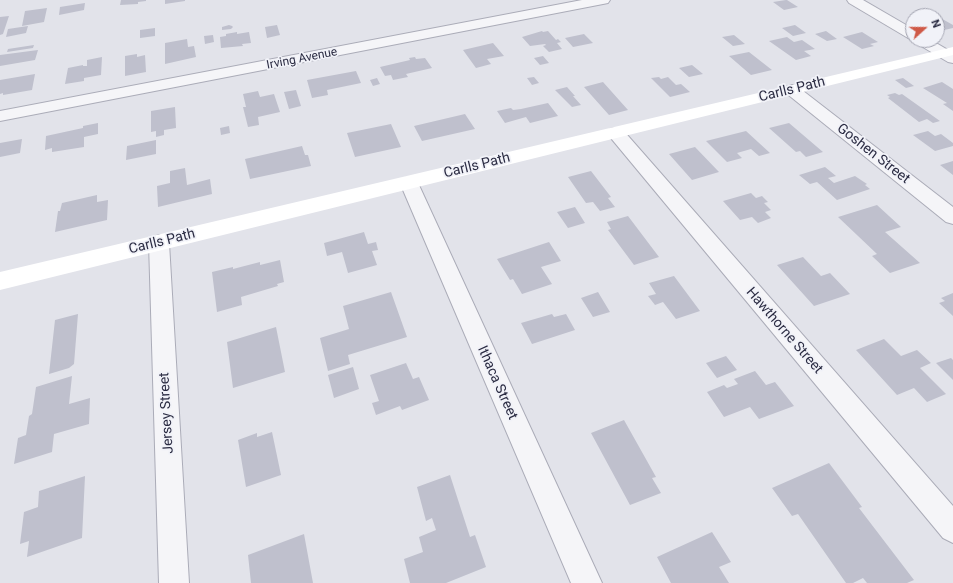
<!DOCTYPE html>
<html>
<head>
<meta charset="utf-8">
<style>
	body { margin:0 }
	#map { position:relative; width:953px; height:583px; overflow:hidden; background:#e2e3ea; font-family:Roboto,sans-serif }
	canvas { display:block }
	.north { position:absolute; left:905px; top:8px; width:40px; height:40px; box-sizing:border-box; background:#f1f2f8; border:1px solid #a1a2af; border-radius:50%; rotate:69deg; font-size:11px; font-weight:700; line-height:16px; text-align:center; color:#2a2b42 }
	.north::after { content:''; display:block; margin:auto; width:14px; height:18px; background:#cf5947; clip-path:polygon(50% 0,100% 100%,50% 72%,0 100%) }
</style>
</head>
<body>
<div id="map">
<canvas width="953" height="583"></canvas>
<div class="north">N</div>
</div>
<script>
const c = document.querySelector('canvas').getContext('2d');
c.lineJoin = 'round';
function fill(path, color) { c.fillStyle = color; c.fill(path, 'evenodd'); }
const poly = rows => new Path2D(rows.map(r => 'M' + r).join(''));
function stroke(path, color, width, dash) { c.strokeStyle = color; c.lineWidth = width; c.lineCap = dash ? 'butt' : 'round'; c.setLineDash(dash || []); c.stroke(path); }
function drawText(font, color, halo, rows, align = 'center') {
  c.font = font + ' Roboto,sans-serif'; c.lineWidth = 3.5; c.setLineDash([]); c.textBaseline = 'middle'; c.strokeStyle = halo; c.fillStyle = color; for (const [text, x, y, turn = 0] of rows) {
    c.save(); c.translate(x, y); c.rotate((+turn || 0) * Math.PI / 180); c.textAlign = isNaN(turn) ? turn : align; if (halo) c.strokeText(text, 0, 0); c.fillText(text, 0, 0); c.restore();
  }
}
fill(poly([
	[121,0,146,0,146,1,138,2,138,4,120,5],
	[165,0,185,0,185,1,165,4],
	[786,0,787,0,798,7,784,10,773,2],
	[85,3,84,10,59,15,60,7],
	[47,8,44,22,22,26,25,11],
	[9,16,3,34,0,35,0,17],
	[937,16,953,25,953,28,940,31,937,30],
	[229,25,232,26,233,27,231,29,222,30,222,27],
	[277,25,280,35,267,38,265,27],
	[795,25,806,33,793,36,782,28],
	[28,26,26,33,6,37,8,29],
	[155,28,155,36,140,38,140,30],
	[542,31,543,32,548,31,556,40,558,39,561,42,557,43,562,49,549,52,543,46,546,45,545,44,530,46,522,37],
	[826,31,837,39,827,41,815,34],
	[237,32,237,34,249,32,251,43,242,44,243,46,221,48,220,37,226,36,226,34],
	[862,32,878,42,870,44,874,46,862,49,843,37],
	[584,34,593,43,573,47,565,38],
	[213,35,214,42,205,44,204,36],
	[734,35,745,44,733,46,722,37],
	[787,37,794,42,802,40,815,49,804,51,811,56,796,60,769,41],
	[187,39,188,47,194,46,196,57,165,64,165,43],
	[493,43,504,56,487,59,491,64,476,68,463,50],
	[34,45,33,48,7,52,8,49],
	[38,50,35,60,0,66,0,55],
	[749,52,772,70,751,75,729,56],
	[137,54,137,57,145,55,146,72,125,76,125,56],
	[543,56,549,63,540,65,534,58],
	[102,57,101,75,84,78,84,81,65,84,68,68,83,65,83,66,87,66,87,60],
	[415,57,416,59,425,58,432,68,406,74,408,77,393,80,391,75,385,76,380,67,410,60,409,58],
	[692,65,703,74,689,77,679,68],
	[356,71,361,83,327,90,328,95,312,98,307,80],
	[35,74,32,90,3,95,3,93,0,94,0,80],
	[534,77,539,83,532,85,527,78],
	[659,77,661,79,668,77,676,85,681,84,690,92,670,97,651,78],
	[377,78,380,84,373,86,370,80],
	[903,78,914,86,906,88,895,80],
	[603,82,628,110,609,115,584,87],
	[942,82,953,89,953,111,943,104,947,103,923,88],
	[567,87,575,96,573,96,581,105,572,107,555,90],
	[296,90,301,106,289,109,284,92],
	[258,91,260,97,274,94,280,112,258,117,259,125,248,127,243,107,246,107,243,94],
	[895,93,899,95,902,94,940,121,933,123,927,119,919,122,888,98,890,97,887,95],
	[548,103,558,116,530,123,526,117,505,123,497,111,511,108,513,110,521,109],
	[175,107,176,128,164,130,164,135,156,137,156,131,151,132,151,111],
	[465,114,475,129,422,141,414,126],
	[98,123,98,134,84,137,84,147,52,152,52,148,45,150,46,136,83,128,83,126],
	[789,123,823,152,806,157,800,151,796,152,769,128],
	[391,124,401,147,355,157,347,133],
	[229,126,230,133,221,135,220,128],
	[746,131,770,153,759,156,751,149,737,153,742,158,727,162,706,141],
	[928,131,935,136,941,134,953,143,953,146,935,151,913,135],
	[22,139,20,153,0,157,0,143],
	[156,140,156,154,126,160,127,146],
	[302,146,305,155,308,155,311,166,250,179,245,159],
	[695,147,719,172,692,180,669,154],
	[953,161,953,175,940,165],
	[825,167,836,176,828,178,834,183,855,176,867,184,865,185,870,189,837,200,817,182,810,184,799,175],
	[185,168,187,185,210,179,212,194,158,207,157,186,170,183,170,171],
	[591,171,611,197,608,198,615,207,600,211,593,202,586,203,568,177],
	[751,193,756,198,762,196,768,202,764,203,771,210,765,212,771,218,758,223,752,217,740,220,723,201],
	[97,195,97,202,108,200,107,220,55,232,58,211,60,211,62,203],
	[877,205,901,227,885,232,920,263,890,273,872,256,877,254,838,217],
	[575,207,585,223,568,228,557,212],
	[628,216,659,257,634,265,608,230,611,229,607,222],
	[364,232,368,244,376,242,378,250,372,251,377,265,348,273,342,252,327,256,324,243],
	[549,242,561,261,541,267,552,284,522,294,513,279,510,280,497,259],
	[803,257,821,276,830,273,850,294,814,306,777,265],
	[280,260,284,282,277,284,278,286,241,297,242,305,217,312,212,272,233,267,233,269,260,262,260,265],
	[674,276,700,311,676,319,663,302,655,305,648,296,656,294,649,283],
	[391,292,407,337,348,355,350,364,328,371,320,338,349,329,343,306],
	[598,292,610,312,593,317,581,298],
	[953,293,953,316,939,303,945,301,941,298],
	[78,314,74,364,69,368,49,374,55,320],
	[552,314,554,317,566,314,575,330,532,344,521,323],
	[276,327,285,372,233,388,227,342],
	[884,339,901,356,917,350,931,363,920,368,946,394,927,402,914,388,897,395,856,350],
	[726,356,737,370,717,378,706,363],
	[951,358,953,360,953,380,936,363],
	[406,363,413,379,419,377,429,400,402,410,400,406,376,415,372,403,379,401,370,375],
	[353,367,359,389,334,398,328,375],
	[755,371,766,385,775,382,794,406,759,419,750,407,724,417,707,392,724,385,727,388,738,384,734,379],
	[72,376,69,404,90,398,89,424,54,434,52,452,14,464,18,438,26,435,29,416,32,414,36,387],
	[624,420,656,477,652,478,661,493,630,505,591,433],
	[272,432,281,475,246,487,238,440,257,433,257,437],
	[829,463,862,507,859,508,914,580,907,583,867,583,863,578,853,583,846,583,798,514,792,516,772,488],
	[450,475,470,537,475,535,486,567,446,583,410,583,404,559,423,552,419,537,436,530,432,518,426,521,417,487],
	[85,476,82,538,27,557,29,541,20,544,24,512,38,507,39,491],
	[712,532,731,562,719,567,729,583,671,583,657,557],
	[304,534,313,583,251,583,248,555]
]), '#bfc0cd');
const street = poly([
	[582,0,610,0,608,3,603,4,0,121,0,111,582,0],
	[847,0,863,0,913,29,913,39,908,38,849,3,847,0],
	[914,40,931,40,953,53,953,63,948,62,916,43,914,40],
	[792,85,798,87,953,207,953,224,946,222,786,93,784,90,786,87,792,85],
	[616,128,622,129,953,506,953,543,943,538,610,137,607,133,610,129,616,128],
	[409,177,416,179,418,183,602,583,571,583,400,183,402,179,409,177],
	[159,235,166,238,169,243,189,583,159,583,149,243,152,238,159,235]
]);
stroke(street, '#abacb8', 2);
fill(street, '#f5f5f8');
fill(poly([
	[953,47,953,55,0,290,0,272,953,47]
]), '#fff');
drawText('12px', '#2a2b42', '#f1f2f8', [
	["Irving Avenue",302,59,-11]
]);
drawText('14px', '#2a2b42', '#f1f2f8', [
	["Carlls Path",792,90,-14],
	["Goshen Street",873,154,38],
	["Carlls Path",477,166,-14],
	["Carlls Path",162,242,-14],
	["Hawthorne Street",784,331,49],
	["Ithaca Street",497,383,66],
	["Jersey Street",167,413,-93]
]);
</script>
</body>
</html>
